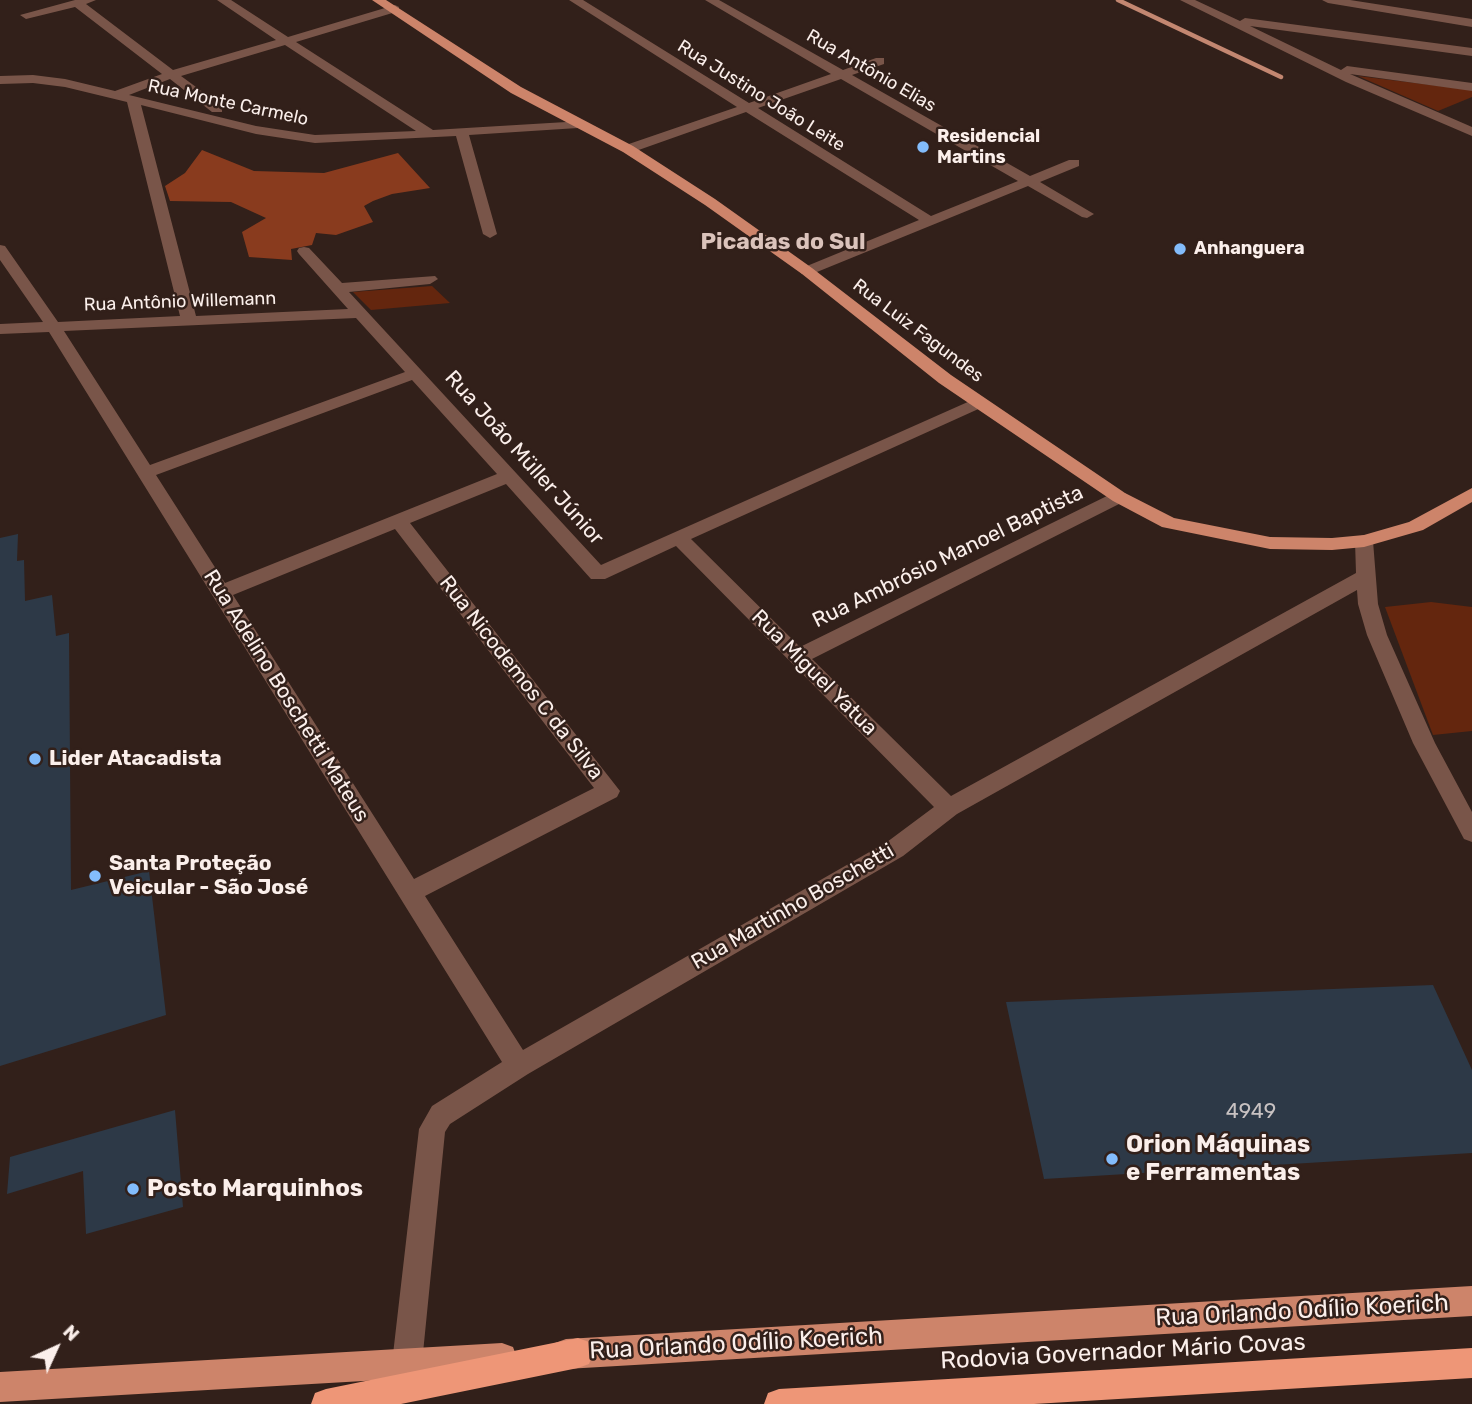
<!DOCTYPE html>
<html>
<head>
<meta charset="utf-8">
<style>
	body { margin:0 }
	#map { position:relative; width:1472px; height:1404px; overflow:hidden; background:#32201a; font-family:Rubik,sans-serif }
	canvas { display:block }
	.north { position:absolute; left:21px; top:1313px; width:70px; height:70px; -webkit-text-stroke:5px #32201a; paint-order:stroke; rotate:45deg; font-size:19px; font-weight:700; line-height:28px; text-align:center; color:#fbefeb }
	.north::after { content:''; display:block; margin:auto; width:24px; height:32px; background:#fbefeb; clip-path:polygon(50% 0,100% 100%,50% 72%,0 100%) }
</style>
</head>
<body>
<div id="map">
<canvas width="1472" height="1404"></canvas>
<div class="north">N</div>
</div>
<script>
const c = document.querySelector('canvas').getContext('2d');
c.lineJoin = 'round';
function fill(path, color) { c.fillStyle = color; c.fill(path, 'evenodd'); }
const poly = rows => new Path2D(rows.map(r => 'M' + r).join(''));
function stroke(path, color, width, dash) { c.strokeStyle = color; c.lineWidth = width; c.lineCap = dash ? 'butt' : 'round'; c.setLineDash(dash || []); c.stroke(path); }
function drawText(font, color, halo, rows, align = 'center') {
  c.font = font + ' Rubik,sans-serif'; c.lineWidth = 5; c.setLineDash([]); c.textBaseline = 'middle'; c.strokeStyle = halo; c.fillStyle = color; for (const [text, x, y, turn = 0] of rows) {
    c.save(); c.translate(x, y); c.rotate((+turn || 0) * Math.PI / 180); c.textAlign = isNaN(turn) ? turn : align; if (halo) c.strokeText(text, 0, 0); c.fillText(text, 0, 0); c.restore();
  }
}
fill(poly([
	[1358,76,1472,90,1472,97,1438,111],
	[432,286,450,303,371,310,353,292],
	[1431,602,1472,607,1472,731,1433,735,1385,607]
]), '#64260e');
fill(poly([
	[202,150,254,171,324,173,398,153,430,188,392,194,373,201,364,206,373,222,336,235,316,233,312,245,291,249,292,260,249,257,242,232,266,218,231,202,170,201,165,186,185,173]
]), '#893b1e');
stroke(poly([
	[1118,0,1281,77]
]), '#c38771', 4.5);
fill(poly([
	[18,534,17,561,24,560,25,601,52,595,56,636,69,633,71,890,149,871,166,1015,0,1066,0,538],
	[1433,985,1472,1070,1472,1153,1044,1179,1006,1002],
	[175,1110,183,1207,86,1234,83,1171,7,1194,10,1157]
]), '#2d3947');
fill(poly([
	[75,0,96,0,86,4,173,70,276,40,217,0,231,0,288,37,395,5,399,7,399,11,296,42,433,130,583,121,583,127,578,128,469,135,497,234,490,238,483,234,456,136,315,143,256,134,141,105,196,316,348,309,299,254,297,251,299,248,304,247,309,248,342,283,435,276,438,279,430,284,349,292,601,565,979,397,987,402,985,406,691,539,800,647,1113,493,1125,493,1128,497,1125,501,812,659,951,796,1356,573,1355,541,1357,537,1364,535,1371,537,1373,541,1378,604,1387,635,1435,743,1472,812,1472,842,1464,839,1413,743,1367,635,1358,604,1357,590,957,814,903,856,528,1074,450,1124,445,1132,422,1363,418,1374,407,1378,396,1374,392,1363,419,1129,432,1106,502,1062,49,332,0,334,0,324,43,322,0,260,0,245,5,246,58,322,180,316,127,102,65,87,33,83,0,84,0,76,33,75,65,79,115,91,162,74,75,7,26,19,20,15,75,0],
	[285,45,416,131,315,135,256,126,129,95,170,79,212,112,222,112,222,106,181,76,285,45],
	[356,318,405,372,150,465,64,331,356,318],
	[412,380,497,474,225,583,156,475,412,380],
	[506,484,591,579,605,579,676,546,934,807,887,842,523,1050,425,896,617,797,620,791,410,523,506,484],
	[395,529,594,788,414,879,233,595,395,529],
	[569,0,583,0,749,103,831,74,705,0,719,0,843,70,876,58,884,58,884,64,852,75,1030,176,1069,160,1079,160,1079,166,1040,182,1094,214,1087,218,1082,217,1028,186,812,274,802,274,799,271,802,268,919,220,746,112,633,152,623,152,623,146,737,107,569,0],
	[841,79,1018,181,931,216,758,108,841,79],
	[1180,0,1195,0,1240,21,1245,18,1472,48,1472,56,1250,26,1341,70,1347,66,1472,83,1472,91,1350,74,1472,127,1472,136,1346,82,1180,0],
	[1322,0,1350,0,1472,19,1472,27,1328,3,1322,0]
]), '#795549');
fill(poly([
	[372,0,386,0,521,87,633,146,715,199,812,268,951,375,1125,493,1174,518,1270,537,1332,538,1364,535,1409,522,1472,488,1472,502,1423,530,1364,547,1332,550,1270,549,1162,527,1113,501,939,383,802,274,705,205,623,152,511,93,372,0],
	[1472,1286,1472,1316,566,1369,555,1365,551,1354,555,1343,566,1339,1472,1286],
	[502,1343,513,1347,517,1358,513,1369,502,1373,0,1402,0,1372,502,1343]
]), '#cd846a');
fill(poly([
	[578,1338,589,1342,593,1353,589,1364,578,1368,401,1404,311,1404,315,1393,326,1389,578,1338],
	[1472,1348,1472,1378,1034,1404,764,1404,768,1393,779,1389,1472,1348]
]), '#ee9677');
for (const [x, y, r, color] of [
	[923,147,7,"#83bcfb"],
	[1180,249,7,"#83bcfb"],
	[35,759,7,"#83bcfb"],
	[95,876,7,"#83bcfb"],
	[1112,1159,7,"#83bcfb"],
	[133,1189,7,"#83bcfb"]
]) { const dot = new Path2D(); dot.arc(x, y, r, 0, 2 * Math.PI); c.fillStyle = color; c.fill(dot); stroke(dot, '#32201a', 2.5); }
drawText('18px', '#fbefeb', '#32201a', [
	["Rua Antônio Elias",871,71,30],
	["Rua Justino João Leite",761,96,32],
	["Rua Monte Carmelo",228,103,12],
	["Rua Antônio Willemann",180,302,-2],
	["Rua Luiz Fagundes",918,331,37]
]);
drawText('bold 18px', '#fbefeb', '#32201a', [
	["Residencial",937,137],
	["Martins",937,158],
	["Anhanguera",1194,249]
], 'left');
drawText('21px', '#fbefeb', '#32201a', [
	["Rua João Müller Júnior",524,458,48],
	["Rua Ambrósio Manoel Baptista",948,557,-26],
	["Rua Miguel Yatua",814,673,45],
	["Rua Nicodemos C da Silva",521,678,52],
	["Rua Adelino Boschetti Mateus",286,696,58],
	["Rua Martinho Boschetti",793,907,-30]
]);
drawText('bold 21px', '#fbefeb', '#32201a', [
	["Lider Atacadista",49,759],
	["Santa Proteção",109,864],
	["Veicular - São José",109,888]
], 'left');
drawText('21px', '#c8c2c2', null, [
	["4949",1251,1112]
]);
drawText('bold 23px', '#dbc3bb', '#32201a', [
	["Picadas do Sul",783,242]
]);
drawText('bold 24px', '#fbefeb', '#32201a', [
	["Orion Máquinas",1126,1145],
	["e Ferramentas",1126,1173],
	["Posto Marquinhos",147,1189]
], 'left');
drawText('24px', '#fbefeb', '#32201a', [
	["Rua Orlando Odílio Koerich",1302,1311,-3],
	["Rua Orlando Odílio Koerich",736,1344,-3],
	["Rodovia Governador Mário Covas",1123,1352,-3]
]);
</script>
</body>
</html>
